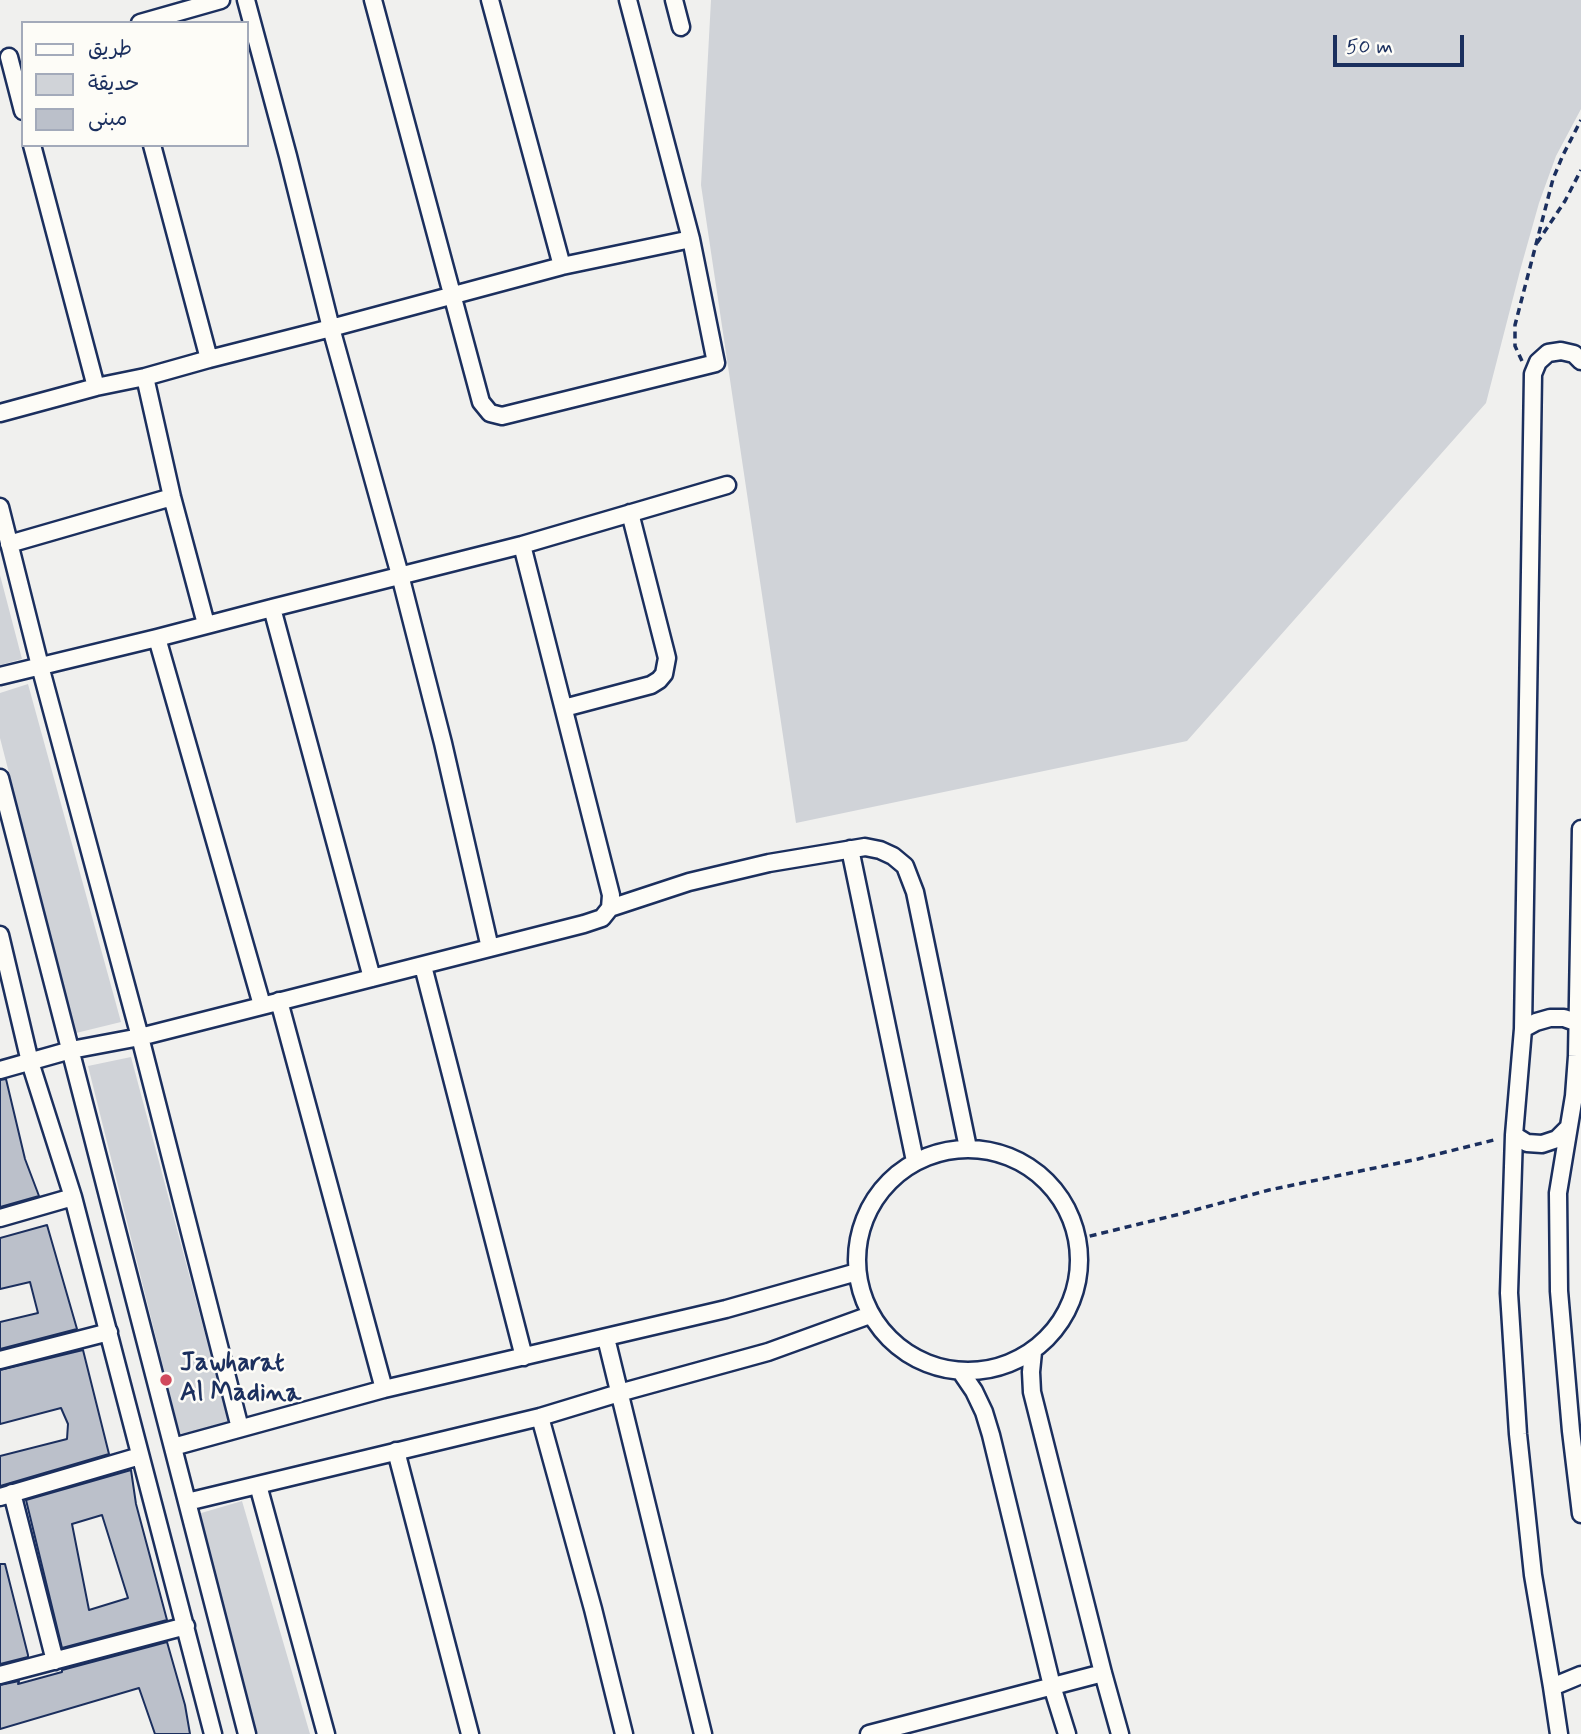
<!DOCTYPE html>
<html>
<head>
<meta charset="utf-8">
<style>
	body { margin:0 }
	#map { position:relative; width:1581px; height:1734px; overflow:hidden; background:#f0f0ee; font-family:Mynerve,"Playpen Sans Arabic",sans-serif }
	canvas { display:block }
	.legend { position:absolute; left:21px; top:21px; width:228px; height:126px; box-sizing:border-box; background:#fdfcf7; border:2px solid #a3aaba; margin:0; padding:9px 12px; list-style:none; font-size:21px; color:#1b2f5e }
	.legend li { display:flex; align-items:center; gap:14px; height:35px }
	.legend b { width:35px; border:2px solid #a3aaba }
	.scale { position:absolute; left:1333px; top:35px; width:131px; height:32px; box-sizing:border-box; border:4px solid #1b2f5e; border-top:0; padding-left:9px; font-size:21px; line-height:24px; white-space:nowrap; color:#1b2f5e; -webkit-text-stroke:5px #fdfcf7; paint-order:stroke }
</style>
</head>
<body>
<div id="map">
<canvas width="1581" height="1734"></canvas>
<ul class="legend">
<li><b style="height:9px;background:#fdfcf7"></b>طريق</li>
<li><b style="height:19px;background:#d0d3d8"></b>حديقة</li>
<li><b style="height:19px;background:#bbc0ca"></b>مبنى</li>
</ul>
<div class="scale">50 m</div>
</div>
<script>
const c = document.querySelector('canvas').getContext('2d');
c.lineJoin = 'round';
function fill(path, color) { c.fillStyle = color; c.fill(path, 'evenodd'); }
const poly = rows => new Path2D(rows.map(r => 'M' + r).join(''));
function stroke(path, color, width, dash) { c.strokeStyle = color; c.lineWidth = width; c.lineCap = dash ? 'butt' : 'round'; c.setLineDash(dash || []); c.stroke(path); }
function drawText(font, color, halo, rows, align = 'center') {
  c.font = font + ' Mynerve,sans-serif'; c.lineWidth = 5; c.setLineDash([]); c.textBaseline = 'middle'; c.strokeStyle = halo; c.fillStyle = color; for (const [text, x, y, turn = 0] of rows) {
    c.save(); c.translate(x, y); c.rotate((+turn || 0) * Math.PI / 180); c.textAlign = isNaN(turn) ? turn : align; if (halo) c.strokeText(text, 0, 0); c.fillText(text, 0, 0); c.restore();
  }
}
fill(poly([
	[711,0,1581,0,1581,109,1556,156,1539,203,1521,267,1486,403,1187,741,796,823,701,185],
	[0,575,22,659,0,665],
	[28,684,121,1022,76,1033,0,738,0,693],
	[131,1057,229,1424,180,1434,88,1066],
	[242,1501,310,1734,253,1734,191,1516]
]), '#d0d3d8');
const building = poly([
	[6,1079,25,1159,39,1196,0,1207,0,1080,6,1079],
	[47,1225,77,1329,0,1349,0,1322,38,1313,30,1282,0,1289,0,1238,47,1225],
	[83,1350,109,1454,0,1486,0,1456,67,1439,68,1424,61,1408,0,1424,0,1370,83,1350],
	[131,1470,136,1504,167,1620,62,1648,26,1500,131,1470],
	[102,1515,128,1598,89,1610,72,1524,102,1515],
	[0,1564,5,1564,28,1655,28,1657,0,1664,0,1564],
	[167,1642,185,1705,190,1734,155,1734,139,1688,0,1729,0,1685,19,1681,18,1684,62,1672,62,1670,167,1642]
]);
fill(building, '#bbc0ca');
stroke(building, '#1b2f5e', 2);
const street = poly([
	[246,0,288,156,331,328,400,575,443,743,490,948],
	[373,0,481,402,490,413,502,416,716,363,691,239,628,0],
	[490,0,562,266],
	[674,0,681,27],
	[140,23,221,0],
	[9,57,23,111],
	[32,145,96,387],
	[152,145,209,359],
	[1581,361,1574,354,1561,351,1548,353,1538,362,1533,374,1523,1029,1514,1135,1509,1293,1518,1434,1533,1575,1552,1687,1581,1675],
	[145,377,172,497,206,624],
	[0,413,96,387,145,377,209,359,331,328,562,266,691,239],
	[0,507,40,666,140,1037,240,1428],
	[9,544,172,497],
	[522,545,611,895,610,908],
	[272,608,372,978],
	[157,638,262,1005],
	[0,676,157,638,272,608,522,545,727,485],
	[564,708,651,685,659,680,664,674,667,658,665,650,630,513],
	[0,778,247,1734],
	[1581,829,1577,1056,1574,1096,1558,1193,1559,1291,1571,1431,1581,1514],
	[850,849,915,1161],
	[0,935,30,1062,73,1197,213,1734],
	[423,966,524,1357],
	[279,1001,384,1389],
	[1523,1029,1536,1022,1550,1018,1564,1018,1578,1023],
	[0,1070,71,1050,140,1037,584,924,602,918,610,908,689,882,769,863,865,847,880,850,893,856,905,866,915,892,968,1148],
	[1514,1135,1527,1143,1542,1144,1557,1139,1568,1128],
	'857 1260a111 111 0 1 1 222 0a111 111 0 1 1-222 0Z',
	[0,1218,73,1197],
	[606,1338,703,1734],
	[1033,1352,1031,1372,1032,1392,1103,1673,1120,1734],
	[0,1360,109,1332],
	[961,1372,974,1391,984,1412,991,1435,1052,1686,1067,1734],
	[540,1417,593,1609,624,1734],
	[173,1447,384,1389,726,1309,857,1272],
	[396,1451,470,1734],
	[258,1485,326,1734],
	[12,1493,55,1661],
	[0,1497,140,1456],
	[187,1502,540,1417,619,1393,768,1352,870,1315],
	[0,1675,186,1626],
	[1552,1687,1559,1734],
	[869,1734,1103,1673]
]);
stroke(street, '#1b2f5e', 21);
stroke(poly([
	[1537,243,1565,201,1581,170],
	[1522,361,1515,346,1515,325,1553,179,1563,155,1581,120],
	[1078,1239,1180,1214,1269,1190,1418,1159,1498,1139]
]), '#1b2f5e', 3.5, [7, 5]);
stroke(street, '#fdfcf7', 16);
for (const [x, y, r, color] of [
	[166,1380,7,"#d1495b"]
]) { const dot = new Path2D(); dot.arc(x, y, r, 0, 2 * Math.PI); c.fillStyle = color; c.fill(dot); stroke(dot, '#fdfcf7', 2.5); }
drawText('bold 26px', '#1b2f5e', '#fdfcf7', [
	["Jawharat",180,1365],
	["Al Madina",180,1395]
], 'left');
</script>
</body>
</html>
